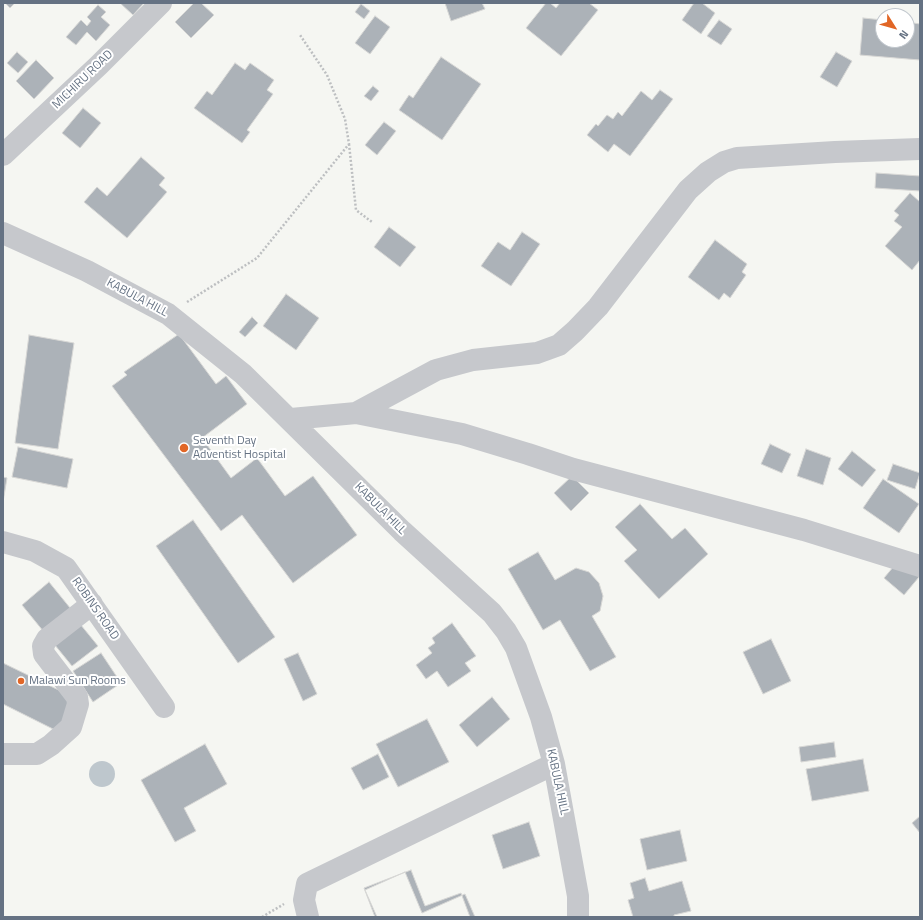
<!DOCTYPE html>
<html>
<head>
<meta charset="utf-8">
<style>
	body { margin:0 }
	#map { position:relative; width:923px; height:920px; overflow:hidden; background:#f5f6f2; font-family:"Titillium Web",sans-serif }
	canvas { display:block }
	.frame { position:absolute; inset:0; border:4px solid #657283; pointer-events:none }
	.north { position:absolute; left:875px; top:8px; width:40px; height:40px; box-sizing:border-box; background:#fff; border:1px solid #c1c7cd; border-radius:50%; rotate:127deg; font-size:11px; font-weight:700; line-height:16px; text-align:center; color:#657283 }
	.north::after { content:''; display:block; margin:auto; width:14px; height:18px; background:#e16626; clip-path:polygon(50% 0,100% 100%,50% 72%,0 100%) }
</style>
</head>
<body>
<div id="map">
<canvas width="923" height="920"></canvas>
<div class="frame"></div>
<div class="north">N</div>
</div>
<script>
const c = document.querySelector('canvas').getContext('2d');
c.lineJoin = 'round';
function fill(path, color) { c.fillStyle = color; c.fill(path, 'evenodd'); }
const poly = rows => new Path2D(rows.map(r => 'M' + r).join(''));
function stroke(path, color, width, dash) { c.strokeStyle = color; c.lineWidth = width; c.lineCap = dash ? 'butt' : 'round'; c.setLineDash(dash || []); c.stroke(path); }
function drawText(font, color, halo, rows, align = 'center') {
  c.font = font + ' "Titillium Web",sans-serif'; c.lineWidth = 4; c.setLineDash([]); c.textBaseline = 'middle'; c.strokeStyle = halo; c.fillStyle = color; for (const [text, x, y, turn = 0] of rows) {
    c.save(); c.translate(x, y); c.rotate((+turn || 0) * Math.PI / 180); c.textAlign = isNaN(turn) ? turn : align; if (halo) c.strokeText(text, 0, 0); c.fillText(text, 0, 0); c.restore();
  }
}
fill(poly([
	'89 774a13 13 0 1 1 26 0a13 13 0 1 1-26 0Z'
]), '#bec7cd');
const building = poly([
	[5,3,15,3,10,8,5,3],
	[120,3,144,3,133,15,120,3],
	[194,3,201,3,214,15,191,38,175,22,194,3],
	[445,3,482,3,485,9,451,21,445,3],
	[546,3,550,3,556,8,560,3,589,3,598,10,561,56,526,28,546,3],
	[694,3,702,3,715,13,701,34,682,20,694,3],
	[361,4,370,11,364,19,355,12,361,4],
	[98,5,106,12,101,17,110,25,96,41,87,32,76,45,66,37,81,20,87,26,91,21,87,17,98,5],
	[375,16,390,27,370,54,355,43,375,16],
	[863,18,883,20,883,40,907,40,907,22,920,24,920,60,860,55,863,18],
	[719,20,732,29,721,45,707,36,719,20],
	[17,52,28,62,18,73,7,63,17,52],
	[836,52,852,61,837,87,820,77,836,52],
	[441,57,481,84,442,140,399,110,409,95,413,98,441,57],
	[36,60,54,78,34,99,16,81,36,60],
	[235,63,245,70,250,63,274,80,267,90,273,94,247,130,250,132,242,143,194,108,207,91,212,95,235,63],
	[373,86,379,91,371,101,364,96,373,86],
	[660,90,673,99,630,156,614,144,608,152,587,135,596,124,598,126,607,115,613,119,618,112,622,116,641,91,652,100,660,90],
	[83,108,101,123,80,148,62,133,83,108],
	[384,122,396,131,377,155,365,145,384,122],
	[141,157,165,178,159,185,167,192,127,238,84,202,97,187,107,196,141,157],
	[876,173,920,176,920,191,875,188,876,173],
	[910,193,920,202,920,260,912,270,885,246,902,227,894,221,899,215,894,211,910,193],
	[389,227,416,247,400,267,374,247,389,227],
	[522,232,540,244,511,286,481,266,498,242,510,250,522,232],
	[715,240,747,264,742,272,746,275,730,298,724,293,719,300,688,277,715,240],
	[286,294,319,318,296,350,263,326,286,294],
	[252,317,258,323,245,337,239,332,252,317],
	[179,334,216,384,226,376,247,404,202,438,231,478,257,458,285,496,313,476,357,535,293,583,242,515,221,531,112,386,127,375,124,372,179,334],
	[29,335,74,343,58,449,15,443,29,335],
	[770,444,791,454,782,473,761,464,770,444],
	[18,447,73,459,67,488,12,477,18,447],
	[806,449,831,458,823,485,797,476,806,449],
	[852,451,876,470,862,487,838,469,852,451],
	[893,464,920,473,915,489,887,480,893,464],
	[572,476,589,493,571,511,554,493,572,476],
	[3,477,7,478,3,502,3,477],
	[883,479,919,504,899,533,863,508,883,479],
	[640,504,672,539,685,528,708,554,659,599,624,561,637,550,615,527,640,504],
	[193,520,275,637,238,663,156,546,193,520],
	[538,552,555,580,576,568,589,572,599,583,603,596,600,611,592,616,616,657,590,671,560,620,543,630,508,569,538,552],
	[899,560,919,577,904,595,884,578,899,560],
	[49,582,75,614,48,637,22,605,49,582],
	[76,619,98,646,72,666,50,639,76,619],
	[452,623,476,656,465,663,471,671,448,687,437,671,426,679,416,665,432,653,428,648,435,643,432,638,452,623],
	[771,639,791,681,763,694,743,652,771,639],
	[101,653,121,683,93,702,73,671,101,653],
	[298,653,317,694,303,701,284,659,298,653],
	[3,663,75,698,59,732,3,704,3,663],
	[492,697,510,719,477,747,459,725,492,697],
	[427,719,449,762,398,787,376,744,427,719],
	[834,742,836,757,801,762,799,747,834,742],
	[205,744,227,784,184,808,196,831,175,842,141,780,205,744],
	[378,754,389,777,363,790,351,768,378,754],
	[863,759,869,791,812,801,806,769,863,759],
	[920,816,920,833,912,823,920,816],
	[529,822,540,856,503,869,492,835,529,822],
	[680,830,687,861,647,870,640,839,680,830],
	[411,870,425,906,461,893,470,917,375,917,364,888,411,870],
	[405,872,422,913,465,894,475,917,377,917,365,890,405,872],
	[645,878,649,891,682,881,691,911,674,915,674,917,633,917,628,900,634,898,630,883,645,878]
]);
fill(building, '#acb2b8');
stroke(building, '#d7d7d5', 1);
stroke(poly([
	[349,144,356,210,372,222],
	[187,302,257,258,349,144,345,119,327,75,300,35],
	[262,917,284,904]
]), '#bdbfc1', 2.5, [2, 2]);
stroke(poly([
	[3,155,99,65,161,3],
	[3,233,87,271,168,314,243,374,402,531,492,613,506,631,516,648,541,717,554,764,578,896,578,917],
	[356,413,462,434,528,454,573,469,804,530,920,566],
	[291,419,356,413,436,370,473,360,537,353,559,345,575,331,598,307,688,190,708,172,724,162,737,158,835,152,920,149],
	[3,542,35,551,66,568,164,707],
	[3,754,37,754,51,745,71,727,78,704,77,697,44,654,43,646,47,639,92,604],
	[308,917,304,900,307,884,554,764]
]), '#c6c8cc', 22);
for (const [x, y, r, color] of [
	[184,448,5,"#e16626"],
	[21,681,4,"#e16626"]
]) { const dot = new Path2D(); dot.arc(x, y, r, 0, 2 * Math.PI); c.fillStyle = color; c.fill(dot); stroke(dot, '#fff', 1.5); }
drawText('12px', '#657283', '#fff', [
	["MICHIRU ROAD",83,80,-44],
	["KABULA HILL",137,298,28],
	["KABULA HILL",380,509,45],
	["ROBINS ROAD",95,609,55],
	["KABULA HILL",557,782,78]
]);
drawText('12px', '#657283', '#fff', [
	["Seventh Day",193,441],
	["Adventist Hospital",193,455],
	["Malawi Sun Rooms",29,681]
], 'left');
</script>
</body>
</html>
